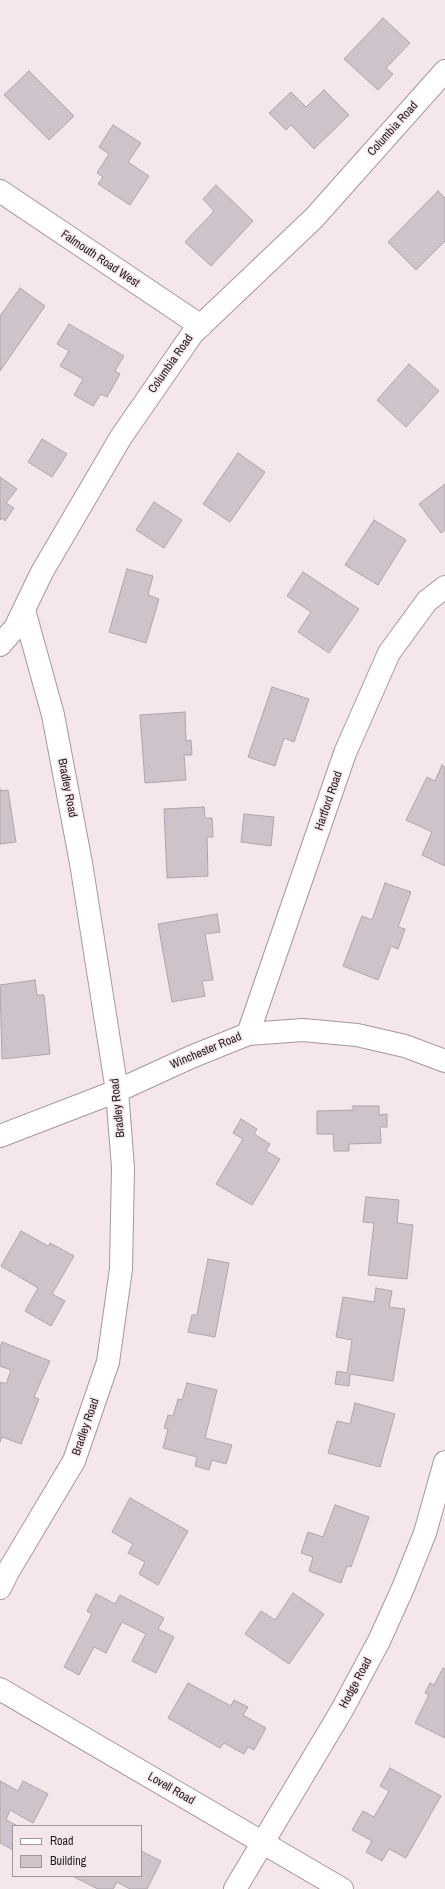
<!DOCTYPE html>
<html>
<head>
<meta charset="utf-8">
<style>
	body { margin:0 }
	#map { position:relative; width:445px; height:1889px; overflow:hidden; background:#f5e7e9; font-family:"Archivo Narrow",sans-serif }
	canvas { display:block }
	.legend { position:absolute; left:12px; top:1825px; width:130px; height:52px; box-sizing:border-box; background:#f5e7e9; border:1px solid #a09697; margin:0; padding:5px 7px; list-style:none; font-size:12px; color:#211c1d }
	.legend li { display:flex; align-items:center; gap:8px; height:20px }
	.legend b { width:20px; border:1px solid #a09697 }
</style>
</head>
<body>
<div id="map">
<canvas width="445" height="1889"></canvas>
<ul class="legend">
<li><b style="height:5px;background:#fff"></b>Road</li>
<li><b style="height:11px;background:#cec3cb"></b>Building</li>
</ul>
</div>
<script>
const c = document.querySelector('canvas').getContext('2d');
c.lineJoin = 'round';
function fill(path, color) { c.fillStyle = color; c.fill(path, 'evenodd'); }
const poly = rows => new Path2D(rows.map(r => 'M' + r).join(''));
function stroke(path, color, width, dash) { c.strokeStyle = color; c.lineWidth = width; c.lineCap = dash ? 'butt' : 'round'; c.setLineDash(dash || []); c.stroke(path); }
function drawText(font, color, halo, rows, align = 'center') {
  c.font = font + ' "Archivo Narrow",sans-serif'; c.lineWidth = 3; c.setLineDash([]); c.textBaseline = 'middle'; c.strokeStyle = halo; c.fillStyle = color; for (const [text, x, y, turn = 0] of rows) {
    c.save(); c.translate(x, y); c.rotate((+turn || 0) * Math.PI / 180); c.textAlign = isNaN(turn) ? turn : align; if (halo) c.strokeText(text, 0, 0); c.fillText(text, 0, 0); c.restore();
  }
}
const building = poly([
	[383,18,410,43,386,68,393,74,378,90,344,59,383,18],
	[29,71,74,116,49,140,4,95,29,71],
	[324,90,349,115,314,149,291,125,286,130,269,113,291,92,306,107,324,90],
	[113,125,141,143,128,162,149,176,130,205,98,184,103,177,97,173,109,154,99,147,113,125],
	[216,185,253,221,211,266,185,242,214,211,203,199,216,185],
	[438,191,445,198,445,241,416,270,388,242,438,191],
	[20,288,45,306,0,371,0,316,20,288],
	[69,324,124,356,115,371,120,374,107,397,101,394,93,406,74,395,83,379,60,366,69,351,57,344,69,324],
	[409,364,439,391,406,427,377,400,409,364],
	[42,439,67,454,52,477,28,462,42,439],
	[238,453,265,472,230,522,203,504,238,453],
	[0,477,17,489,6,503,14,508,5,521,2,518,0,520,0,477],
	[445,484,445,530,441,533,419,504,445,484],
	[154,502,182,520,164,548,136,530,154,502],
	[374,520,406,540,378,585,345,565,374,520],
	[127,569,153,576,148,595,159,599,146,643,109,632,127,569],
	[303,572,359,609,329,653,298,632,311,612,287,596,303,572],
	[272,687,309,699,294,742,284,738,275,766,248,757,272,687],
	[185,712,186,741,191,740,192,755,184,755,186,780,145,783,140,715,185,712],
	[442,765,445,767,445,866,422,855,432,832,406,820,427,777,435,781,442,765],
	[0,789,0,791,8,790,16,842,0,844,0,789],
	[204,807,205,818,212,818,213,837,207,837,208,876,167,878,164,809,204,807],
	[244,814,274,817,271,846,241,842,244,814],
	[385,883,411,892,398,927,405,929,398,949,391,946,378,980,343,966,362,916,372,920,385,883],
	[217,914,220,932,205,934,213,980,202,981,205,996,172,1002,158,924,217,914],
	[35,980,37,995,44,995,50,1054,2,1059,0,985,35,980],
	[353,1106,379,1106,379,1115,387,1114,387,1127,380,1127,381,1143,349,1144,349,1151,334,1151,333,1134,317,1134,317,1111,353,1110,353,1106],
	[241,1119,257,1129,254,1134,270,1144,266,1151,280,1159,252,1205,216,1184,243,1139,233,1133,241,1119],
	[366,1197,399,1200,397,1223,413,1225,407,1279,368,1275,374,1223,363,1222,366,1197],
	[21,1231,48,1246,50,1243,74,1256,52,1294,65,1301,51,1326,25,1311,38,1288,1,1266,21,1231],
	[208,1259,229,1263,215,1337,188,1332,192,1315,197,1315,208,1259],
	[376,1288,392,1291,389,1307,405,1309,393,1381,350,1374,349,1386,335,1384,337,1371,347,1373,352,1340,336,1337,343,1297,374,1302,376,1288],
	[2,1342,50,1361,34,1397,39,1399,21,1444,2,1437,0,1442,0,1385,1,1382,6,1384,11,1370,0,1366,0,1347,2,1342],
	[187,1383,217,1390,205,1438,232,1445,226,1464,212,1460,209,1470,195,1466,197,1457,163,1448,168,1429,164,1428,168,1415,173,1416,178,1399,182,1400,187,1383],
	[355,1403,395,1414,380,1467,328,1453,337,1421,350,1424,355,1403],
	[130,1498,188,1531,158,1585,139,1574,145,1562,128,1553,133,1544,112,1532,130,1498],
	[335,1505,369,1517,351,1567,347,1566,341,1583,309,1571,313,1557,301,1553,308,1532,323,1537,335,1505],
	[293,1593,324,1614,289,1664,245,1634,261,1611,275,1620,293,1593],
	[96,1594,115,1604,120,1595,164,1618,158,1629,174,1637,156,1673,132,1661,146,1634,122,1622,106,1653,94,1647,79,1675,64,1667,92,1614,87,1611,96,1594],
	[443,1668,445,1669,445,1738,415,1723,429,1695,425,1693,430,1683,434,1685,443,1668],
	[188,1683,231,1706,234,1700,248,1707,243,1715,266,1728,254,1750,248,1747,244,1754,224,1743,220,1748,168,1718,188,1683],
	[390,1768,441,1796,406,1858,389,1849,382,1861,366,1852,372,1841,352,1830,363,1811,374,1817,389,1791,380,1786,390,1768],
	[0,1781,18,1791,23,1781,48,1794,33,1823,10,1810,6,1820,18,1826,13,1826,13,1850,0,1843,0,1781],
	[141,1851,161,1861,147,1889,130,1889,117,1882,113,1889,98,1889,72,1876,141,1876,141,1851]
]);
fill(building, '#cec3cb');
stroke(building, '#aea4ac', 1);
const minor = poly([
	[0,191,201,326],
	[0,645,15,628,42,572,121,437,193,333,314,218,445,71],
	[248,1034,345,753,389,653,427,601,445,587],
	[0,1136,117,1091,191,1057,248,1034,303,1030,357,1035,405,1046,445,1061],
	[0,1588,9,1570,74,1461,108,1362,121,1269,123,1168,117,1091,81,863,53,715,24,610],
	[0,1689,342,1889],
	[235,1889,342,1710,379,1641,403,1588,425,1533,445,1462]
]);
stroke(minor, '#a6989a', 24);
stroke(minor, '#fff', 22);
drawText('12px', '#211c1d', '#f5e7e9', [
	["Columbia Road",393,129,-48],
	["Falmouth Road West",100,259,34],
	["Columbia Road",171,364,-55],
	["Bradley Road",67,788,79],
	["Hartford Road",329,801,-71],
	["Winchester Road",206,1051,-23],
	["Bradley Road",118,1108,-96],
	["Bradley Road",86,1427,-71],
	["Hodge Road",356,1683,-62],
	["Lovell Road",171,1789,30]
]);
</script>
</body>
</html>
